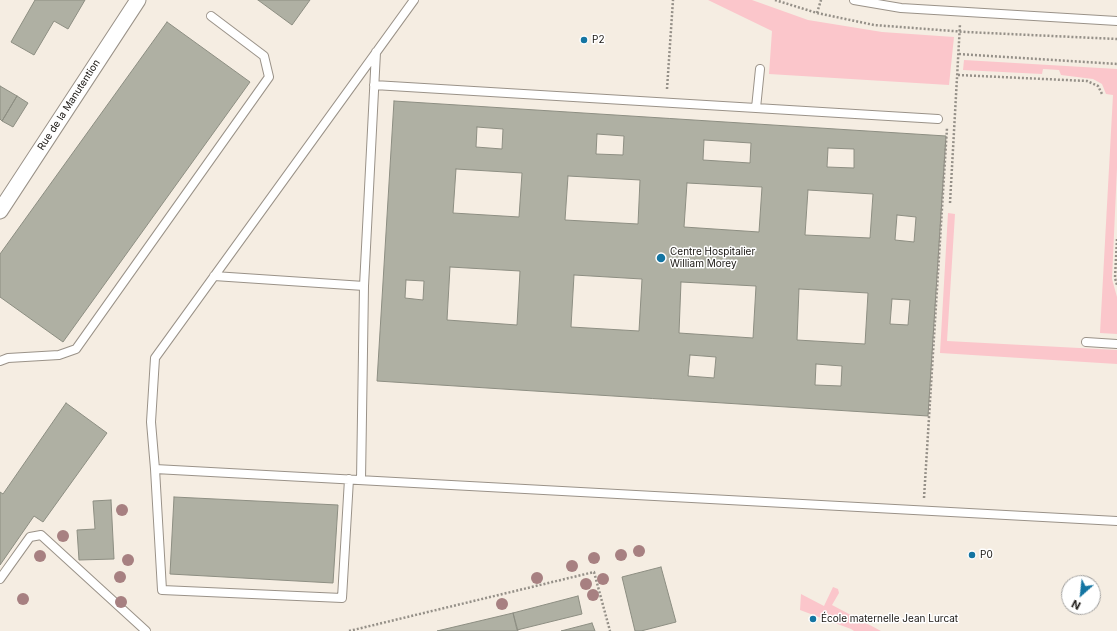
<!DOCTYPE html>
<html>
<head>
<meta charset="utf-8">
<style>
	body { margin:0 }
	#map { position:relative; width:1117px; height:631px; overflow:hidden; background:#f5ede2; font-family:Inter,sans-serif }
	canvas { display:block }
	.north { position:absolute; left:1061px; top:575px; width:40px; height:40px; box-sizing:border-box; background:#fff; border:1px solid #a3a2a0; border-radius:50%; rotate:207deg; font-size:11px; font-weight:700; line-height:16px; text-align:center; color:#191612 }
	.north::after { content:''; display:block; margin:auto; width:14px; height:18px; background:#1475a2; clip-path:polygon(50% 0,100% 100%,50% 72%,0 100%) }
</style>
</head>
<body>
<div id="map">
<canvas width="1117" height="631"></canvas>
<div class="north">N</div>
</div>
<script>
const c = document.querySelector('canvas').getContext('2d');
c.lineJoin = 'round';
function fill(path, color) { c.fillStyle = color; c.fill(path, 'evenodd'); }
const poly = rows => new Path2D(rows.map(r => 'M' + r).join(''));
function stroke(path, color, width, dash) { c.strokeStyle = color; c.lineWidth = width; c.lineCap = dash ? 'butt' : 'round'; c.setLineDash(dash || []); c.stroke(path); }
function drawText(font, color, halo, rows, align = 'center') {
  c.font = font + ' Inter,sans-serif'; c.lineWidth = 3; c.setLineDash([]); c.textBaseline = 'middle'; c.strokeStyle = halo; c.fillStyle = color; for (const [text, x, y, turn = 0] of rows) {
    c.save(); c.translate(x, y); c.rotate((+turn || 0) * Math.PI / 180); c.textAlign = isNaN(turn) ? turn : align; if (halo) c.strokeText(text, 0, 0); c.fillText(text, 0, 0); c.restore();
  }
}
fill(poly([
	[708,0,752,0,808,20,882,32,954,37,949,85,769,74,772,31],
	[964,60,1117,69,1117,168,1112,279,1117,297,1117,334,1100,333,1113,95,1106,94,1102,84,1093,79,1061,75,1059,70,1043,69,1042,74,963,70],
	[948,213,955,214,947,341,1117,350,1117,364,940,353],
	[833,587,838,589,839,593,832,605,881,631,854,631,851,629,800,610,801,594,824,606]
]), '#fbc6cb');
const building = poly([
	[35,0,85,0,68,29,54,21,34,55,11,42,35,0],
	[258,0,310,0,292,25,258,0],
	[167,22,250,82,63,342,0,297,0,254,167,22],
	[0,86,17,96,2,121,0,119,0,86],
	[17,96,28,103,13,127,2,121,17,96],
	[394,101,946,136,928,416,377,381,394,101],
	[477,127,503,129,502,149,476,147,477,127],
	[597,134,624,136,623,155,596,154,597,134],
	[704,140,751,143,750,163,703,160,704,140],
	[828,148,854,149,854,168,827,167,828,148],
	[456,169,522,173,519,217,453,213,456,169],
	[568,176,640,180,638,224,565,220,568,176],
	[687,183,762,187,759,232,684,227,687,183],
	[808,190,873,194,870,238,805,235,808,190],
	[897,215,916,217,914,242,895,240,897,215],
	[450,267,520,271,517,325,447,320,450,267],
	[574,275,642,279,639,331,571,327,574,275],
	[406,280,424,281,423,300,405,298,406,280],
	[681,282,756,286,753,338,679,333,681,282],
	[799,289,868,293,865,344,797,340,799,289],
	[892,299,910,300,908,325,890,324,892,299],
	[690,355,716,357,714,378,688,376,690,355],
	[816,364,842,366,841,386,815,385,816,364],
	[66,403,107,433,43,522,34,516,0,565,0,492,3,494,66,403],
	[174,497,338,505,333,583,170,574,174,497],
	[111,500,114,559,79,560,77,530,95,529,93,501,111,500],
	[661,567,676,622,641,631,635,631,622,577,661,567],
	[578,596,582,614,517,630,513,613,578,596],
	[513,613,518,631,437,631,513,613],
	[592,623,595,631,561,631,592,623]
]);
fill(building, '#afb0a3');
stroke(building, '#8d8e82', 1);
const lane = poly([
	[414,0,155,358,151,422,155,469,1117,521],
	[854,0,901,8,1117,21],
	[374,85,756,108,760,69],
	[756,108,938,119],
	[214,276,364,286,376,52],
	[1086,342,1117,344],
	[0,361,8,358,59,355,76,349,269,77,264,56,211,16],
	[155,469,162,590,342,598,349,479],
	[361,480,364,286],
	[0,579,30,537,41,535,146,631]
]);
const street = poly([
	[0,211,138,0]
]);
stroke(lane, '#9a9288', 10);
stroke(street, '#9a9288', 17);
stroke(poly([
	[775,0,817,13,874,25,966,32,1117,39],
	[817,13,821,0],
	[959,54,1117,64],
	[958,75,1087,81,1098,86,1102,94],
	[667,89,673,0],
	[950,203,960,24],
	[1117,239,1115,278,1117,285],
	[924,498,947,128],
	[349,631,594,572,610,631]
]), '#959088', 2.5, [2, 2]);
stroke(lane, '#fff', 8);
stroke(street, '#fff', 15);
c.fillStyle = '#a78081';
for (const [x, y] of [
	[122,510],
	[63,536],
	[639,551],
	[621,555],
	[40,556],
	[594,558],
	[128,560],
	[572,566],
	[120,577],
	[537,578],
	[603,579],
	[586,584],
	[593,595],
	[23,599],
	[121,602],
	[502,604]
]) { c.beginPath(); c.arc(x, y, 6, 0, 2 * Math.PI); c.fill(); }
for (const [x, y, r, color] of [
	[584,40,4,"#1475a2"],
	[661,258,5,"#1475a2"],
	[972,555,4,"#1475a2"],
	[813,619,4,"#1475a2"]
]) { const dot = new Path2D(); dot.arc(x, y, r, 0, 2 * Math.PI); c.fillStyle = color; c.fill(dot); stroke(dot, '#fff', 1.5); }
drawText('10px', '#191612', '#fff', [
	["P2",592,40],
	["Centre Hospitalier",670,252],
	["William Morey",670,264],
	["P0",980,555],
	["École maternelle Jean Lurcat",821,619]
], 'left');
drawText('10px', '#191612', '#fff', [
	["Rue de la Manutention",69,105,-57]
]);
</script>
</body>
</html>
